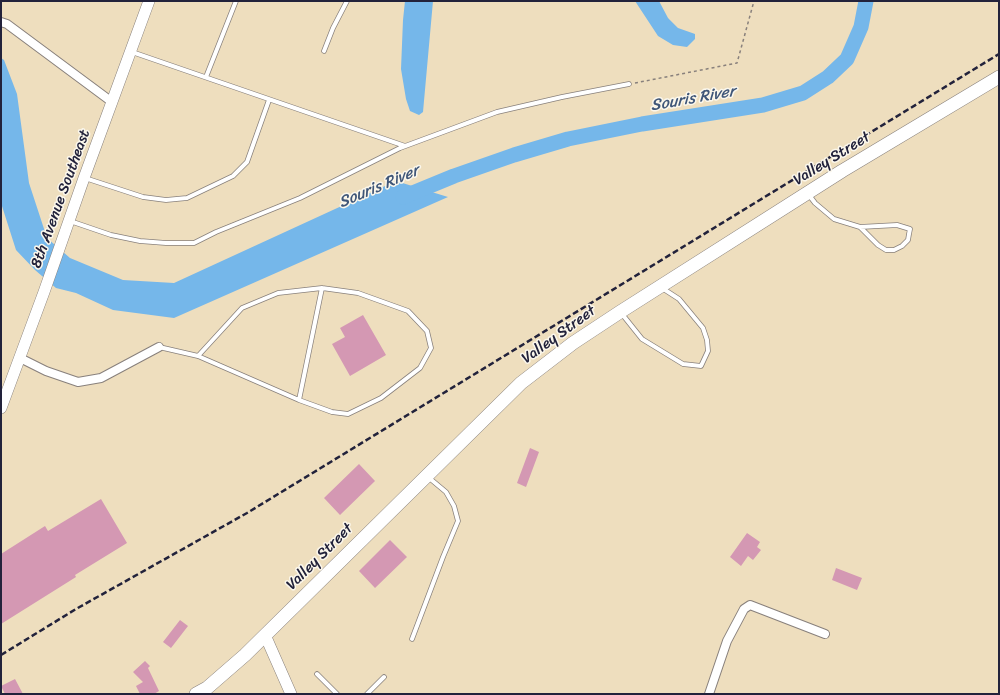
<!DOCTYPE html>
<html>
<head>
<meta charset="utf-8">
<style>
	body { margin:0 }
	#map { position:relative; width:1000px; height:695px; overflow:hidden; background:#eedebe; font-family:Sriracha,sans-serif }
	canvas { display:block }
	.frame { position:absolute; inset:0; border:2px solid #22223b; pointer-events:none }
</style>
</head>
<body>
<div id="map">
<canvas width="1000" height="695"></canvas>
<div class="frame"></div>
</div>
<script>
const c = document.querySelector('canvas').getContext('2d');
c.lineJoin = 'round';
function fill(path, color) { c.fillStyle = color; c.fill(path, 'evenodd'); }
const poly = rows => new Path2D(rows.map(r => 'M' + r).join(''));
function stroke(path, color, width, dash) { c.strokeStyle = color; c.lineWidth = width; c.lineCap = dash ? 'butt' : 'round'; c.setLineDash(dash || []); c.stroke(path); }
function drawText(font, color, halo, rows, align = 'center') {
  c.font = font + ' Sriracha,sans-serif'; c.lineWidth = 3; c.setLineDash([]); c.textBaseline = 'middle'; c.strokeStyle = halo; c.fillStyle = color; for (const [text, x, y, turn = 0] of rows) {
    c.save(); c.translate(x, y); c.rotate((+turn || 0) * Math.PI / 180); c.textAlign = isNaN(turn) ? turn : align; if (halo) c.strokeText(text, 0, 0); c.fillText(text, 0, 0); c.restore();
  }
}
fill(poly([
	[405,1,433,1,423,112,419,115,410,111,406,99,401,69,403,20],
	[635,1,659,1,668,18,678,28,695,34,695,39,687,47,673,45,658,36],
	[1,58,4,60,17,94,29,183,47,238,70,258,123,280,174,283,396,181,448,197,174,318,113,310,76,293,56,288,35,270,16,250,1,203]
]), '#75b7ea');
stroke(poly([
	[403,197,454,176,514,155,568,139,642,124,763,105,803,93,828,77,847,59,861,27,866,1]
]), '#75b7ea', 15);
fill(poly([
	[363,315,386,355,350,376,332,344,345,337,340,328],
	[530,448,539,452,526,487,517,483],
	[359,464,375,481,340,515,324,498],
	[101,499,127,543,75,575,76,577,1,624,1,554,45,526,48,531],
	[747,533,760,542,757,547,761,550,753,560,748,556,741,566,730,557],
	[390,540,407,557,375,588,359,571],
	[836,568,862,578,857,590,832,580],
	[180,620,188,626,171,648,163,642],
	[145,661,150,666,148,668,159,691,154,694,140,694,136,686,143,682,133,672],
	[15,679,23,694,5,694,1,686]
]), '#d498b3');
const lane = poly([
	[324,51,333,28,347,1],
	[132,52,405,146],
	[206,77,236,1],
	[85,178,143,197,166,200,187,198,233,176,247,162,269,100],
	[809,195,815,203,834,219,860,227,878,245,886,250,894,250,902,246,908,240,909,234,910,229,897,225,860,227],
	[70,221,111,235,140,241,166,243,194,243,216,232,300,198,400,148,497,112,562,97,629,84],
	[622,314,642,339,683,364,701,366,708,351,707,340,703,328,679,299,662,288],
	[159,347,198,356,299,400,332,412,348,414,381,398,420,368,431,348,427,331,408,311,358,293,322,288,278,293,242,308,198,356],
	[299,400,322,288],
	[412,639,443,557,458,521,454,506,446,492,428,477],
	[317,674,337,694],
	[367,694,384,677]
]);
const street = poly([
	[1,22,7,24,112,102],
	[20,358,46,371,78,382,101,378,159,347],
	[709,694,727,641,744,609,750,605,825,634]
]);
const secondary = poly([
	[1,408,44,292,84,178,149,1],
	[265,635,291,694]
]);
const primary = poly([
	[196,694,207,688,245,655,521,383,573,343,620,312,842,171,999,77]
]);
stroke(lane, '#88807c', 5.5);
stroke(street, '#88807c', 10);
stroke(secondary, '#88807c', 12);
stroke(primary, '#88807c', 14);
stroke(poly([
	[635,83,737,63,754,1]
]), '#88807c', 1.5, [3, 3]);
stroke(lane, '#fff', 4);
stroke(street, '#fff', 8);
stroke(secondary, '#fff', 11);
stroke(primary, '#fff', 13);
stroke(poly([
	[1,655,76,609,247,513,999,54]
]), '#22223b', 2.5, [6, 3]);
drawText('15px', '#22223b', '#fbf7ec', [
	["Valley Street",832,159,-32],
	["8th Avenue Southeast",61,199,-70],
	["Valley Street",559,335,-36],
	["Valley Street",320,557,-45]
]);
drawText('italic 16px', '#3f5678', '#fbf7ec', [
	["Souris River",693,99,-10],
	["Souris River",379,187,-23]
]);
</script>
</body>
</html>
